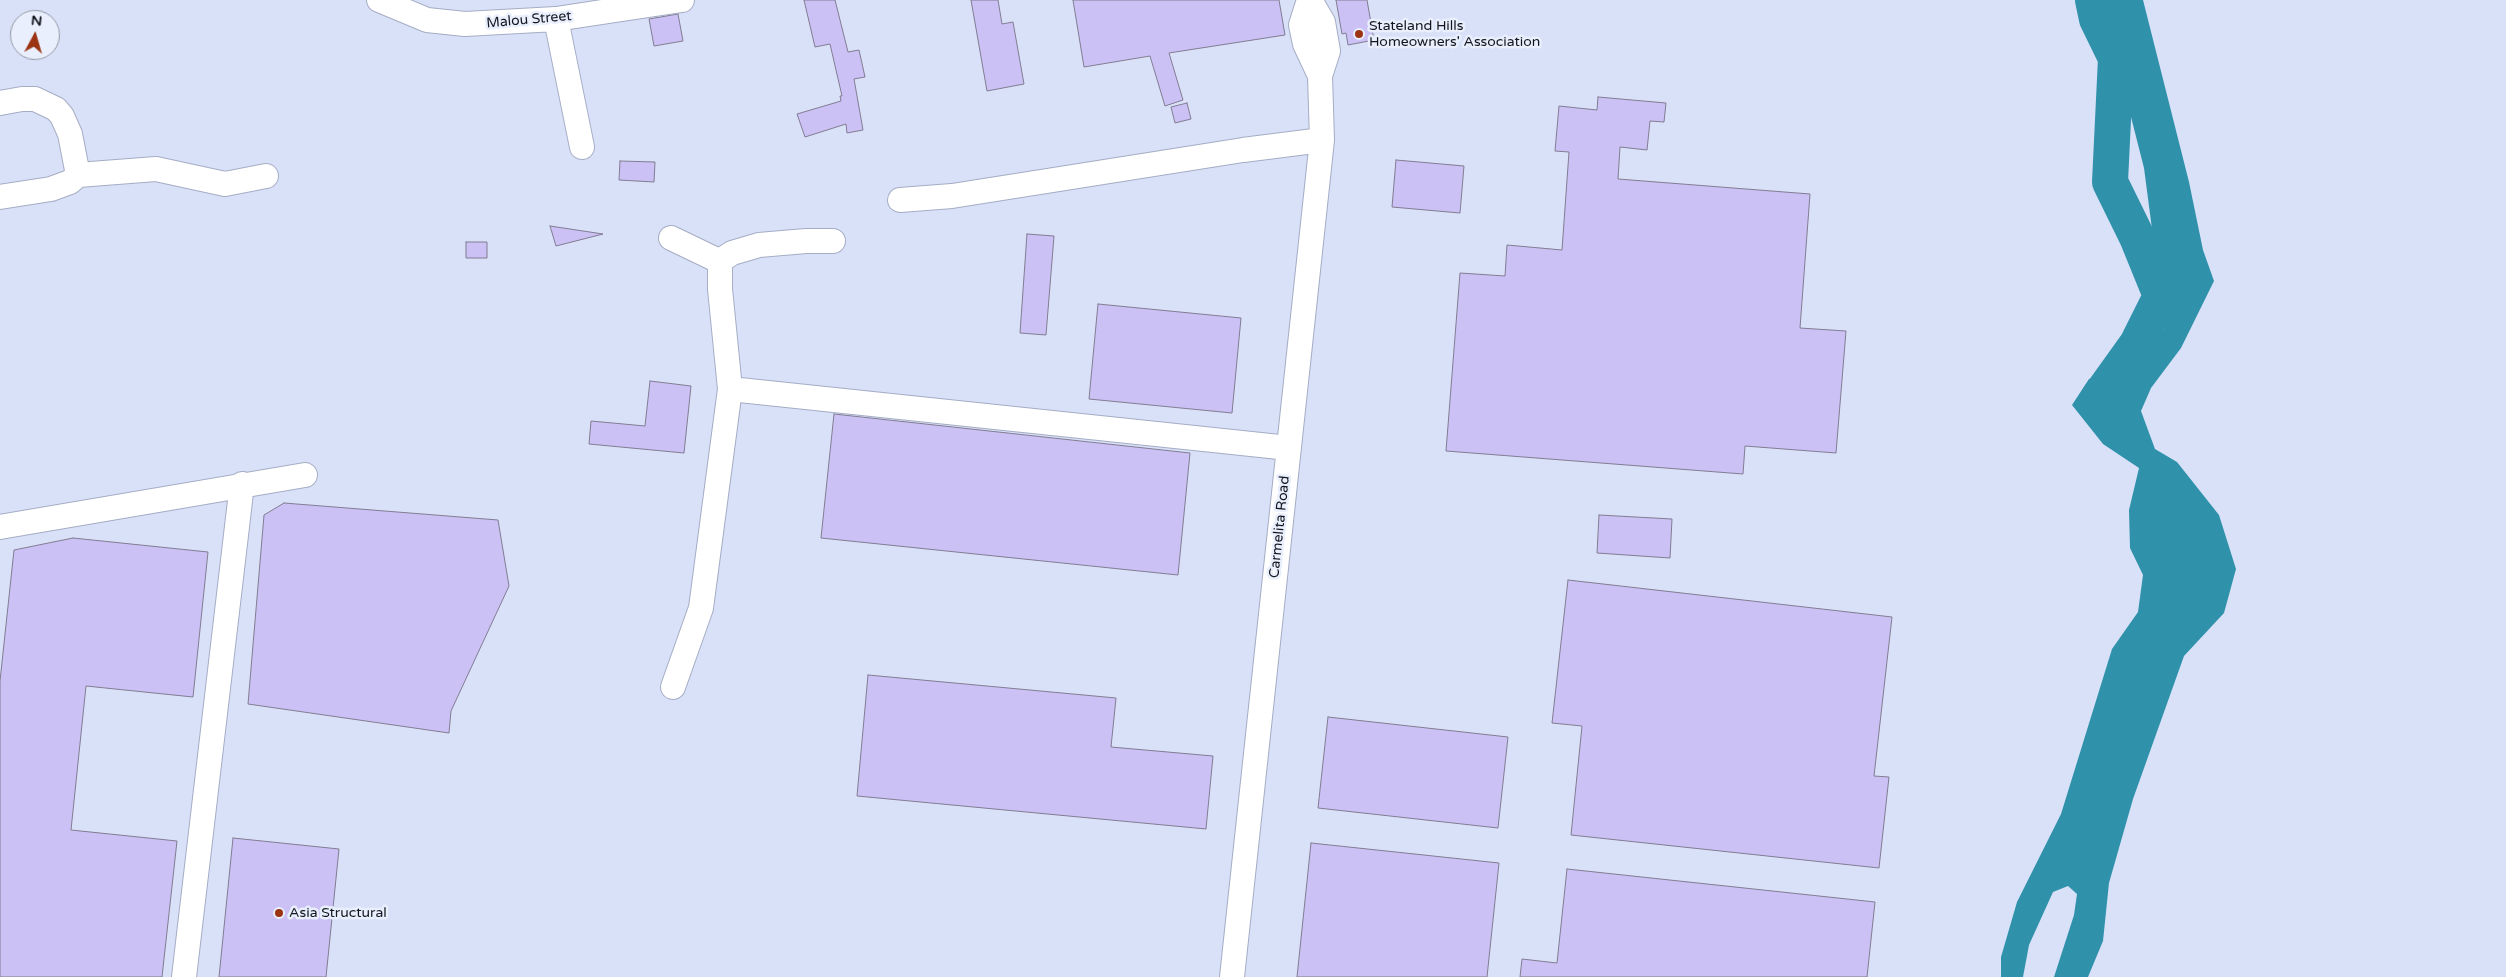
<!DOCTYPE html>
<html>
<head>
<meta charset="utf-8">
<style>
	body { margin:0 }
	#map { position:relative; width:2506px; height:977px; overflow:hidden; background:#d9e1f9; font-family:"Varela Round",sans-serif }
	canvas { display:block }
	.north { position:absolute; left:10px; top:10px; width:50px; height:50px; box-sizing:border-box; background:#e9effd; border:1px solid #9398a4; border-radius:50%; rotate:6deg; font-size:14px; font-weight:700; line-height:20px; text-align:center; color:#13161e }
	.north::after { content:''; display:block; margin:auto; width:18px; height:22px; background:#9b3413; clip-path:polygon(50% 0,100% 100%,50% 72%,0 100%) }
</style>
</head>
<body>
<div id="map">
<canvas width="2506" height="977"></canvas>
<div class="north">N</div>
</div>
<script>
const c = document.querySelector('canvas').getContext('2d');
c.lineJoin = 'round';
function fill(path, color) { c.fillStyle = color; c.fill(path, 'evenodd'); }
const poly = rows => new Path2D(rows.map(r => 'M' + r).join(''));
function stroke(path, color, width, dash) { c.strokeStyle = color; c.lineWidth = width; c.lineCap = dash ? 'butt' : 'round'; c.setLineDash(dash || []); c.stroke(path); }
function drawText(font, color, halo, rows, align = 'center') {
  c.font = font + ' "Varela Round",sans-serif'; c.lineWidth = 5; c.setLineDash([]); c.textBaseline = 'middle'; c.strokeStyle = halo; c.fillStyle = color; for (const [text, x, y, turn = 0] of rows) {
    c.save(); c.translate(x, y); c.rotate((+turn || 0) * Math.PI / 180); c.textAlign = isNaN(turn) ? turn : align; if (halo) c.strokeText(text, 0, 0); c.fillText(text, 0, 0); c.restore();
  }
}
fill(poly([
	[2093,0,2143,0,2189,182,2203,250,2214,281,2181,348,2151,388,2141,411,2155,449,2177,462,2219,515,2236,569,2224,613,2184,656,2133,799,2109,883,2103,941,2088,977,2054,977,2074,915,2077,894,2068,886,2053,892,2029,945,2023,977,2001,977,2001,957,2017,902,2061,814,2112,649,2138,612,2143,575,2130,548,2129,510,2139,468,2103,444,2072,405,2089,379,2131,368,2151,350,2165,328,2144,168,2116,58,2097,19]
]), '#3091aa');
stroke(poly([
	[2093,0,2097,19,2116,58,2110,182,2137,237,2161,296,2137,344,2099,397,2111,412]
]), '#3091aa', 36);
const building = poly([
	[804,0,835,0,848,52,859,50,865,77,854,79,863,130,847,133,846,124,805,137,797,114,841,101,840,96,842,96,830,44,815,47,804,0],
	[971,0,998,0,1002,24,1013,22,1024,84,987,91,971,0],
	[1073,0,1279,0,1285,35,1169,53,1183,100,1165,106,1150,56,1084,67,1073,0],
	[1336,0,1367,0,1374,40,1348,45,1346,33,1342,34,1336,0],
	[678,14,683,41,654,46,649,19,678,14],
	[1598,97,1666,103,1664,122,1650,121,1647,150,1620,147,1618,179,1810,194,1800,328,1846,331,1836,453,1745,446,1743,474,1446,451,1460,273,1505,276,1507,245,1562,250,1569,152,1555,151,1559,106,1597,110,1598,97],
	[1187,103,1191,119,1175,123,1171,107,1187,103],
	[1396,160,1464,166,1460,213,1392,207,1396,160],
	[620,161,655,162,654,182,619,180,620,161],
	[550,226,603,234,556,246,550,226],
	[1027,234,1054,236,1046,335,1020,333,1027,234],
	[466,242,487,242,487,258,466,258,466,242],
	[1098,304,1241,318,1232,413,1089,399,1098,304],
	[650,381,691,386,684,453,589,444,591,421,645,426,650,381],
	[834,414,1190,453,1178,575,821,538,834,414],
	[284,503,498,520,509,586,451,711,449,733,248,704,264,515,284,503],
	[1599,515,1672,519,1670,558,1597,553,1599,515],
	[73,538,208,552,193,697,86,686,71,830,177,841,162,977,0,977,0,681,14,550,73,538],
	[1568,580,1892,617,1874,776,1889,777,1879,868,1571,835,1582,726,1552,723,1568,580],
	[868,675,1116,698,1111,747,1213,756,1206,829,857,796,868,675],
	[1328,717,1508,737,1498,828,1318,808,1328,717],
	[233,838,339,849,326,977,219,977,233,838],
	[1311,843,1499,863,1487,977,1297,977,1311,843],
	[1567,869,1875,902,1867,977,1520,977,1522,959,1557,963,1567,869]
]);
fill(building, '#ccc1f4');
stroke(building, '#817c92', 1);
const minor = poly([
	[379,0,427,20,465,24,556,19,682,0],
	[1309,0,1301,25,1305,44,1320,76],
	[556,19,582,147],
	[0,103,22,99,35,99,56,109,62,116,70,134,78,175],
	[78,175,156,169,225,184,266,176],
	[0,197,51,189,70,182,78,175],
	[900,200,952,196,1243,150,1322,140],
	[671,238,721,262],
	[730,389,1289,448],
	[0,527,305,475],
	[673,687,701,608,730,389,720,289,720,264,723,259,732,253,759,245,806,241,833,241],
	[184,977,242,484],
	[1232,977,1322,140,1320,76,1328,51,1323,22,1310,0]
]);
stroke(minor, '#a5adc4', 26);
stroke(minor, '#fff', 24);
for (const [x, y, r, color] of [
	[1359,34,5,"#9b3413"],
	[279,913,5,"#9b3413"]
]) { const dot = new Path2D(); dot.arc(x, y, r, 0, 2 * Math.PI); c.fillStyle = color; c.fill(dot); stroke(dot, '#e9effd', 2); }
drawText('14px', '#13161e', '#e9effd', [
	["Malou Street",529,20,-5],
	["Carmelita Road",1280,527,-84]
]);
drawText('14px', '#13161e', '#e9effd', [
	["Stateland Hills",1369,26],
	["Homeowners' Association",1369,42],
	["Asia Structural",289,913]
], 'left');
</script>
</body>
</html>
